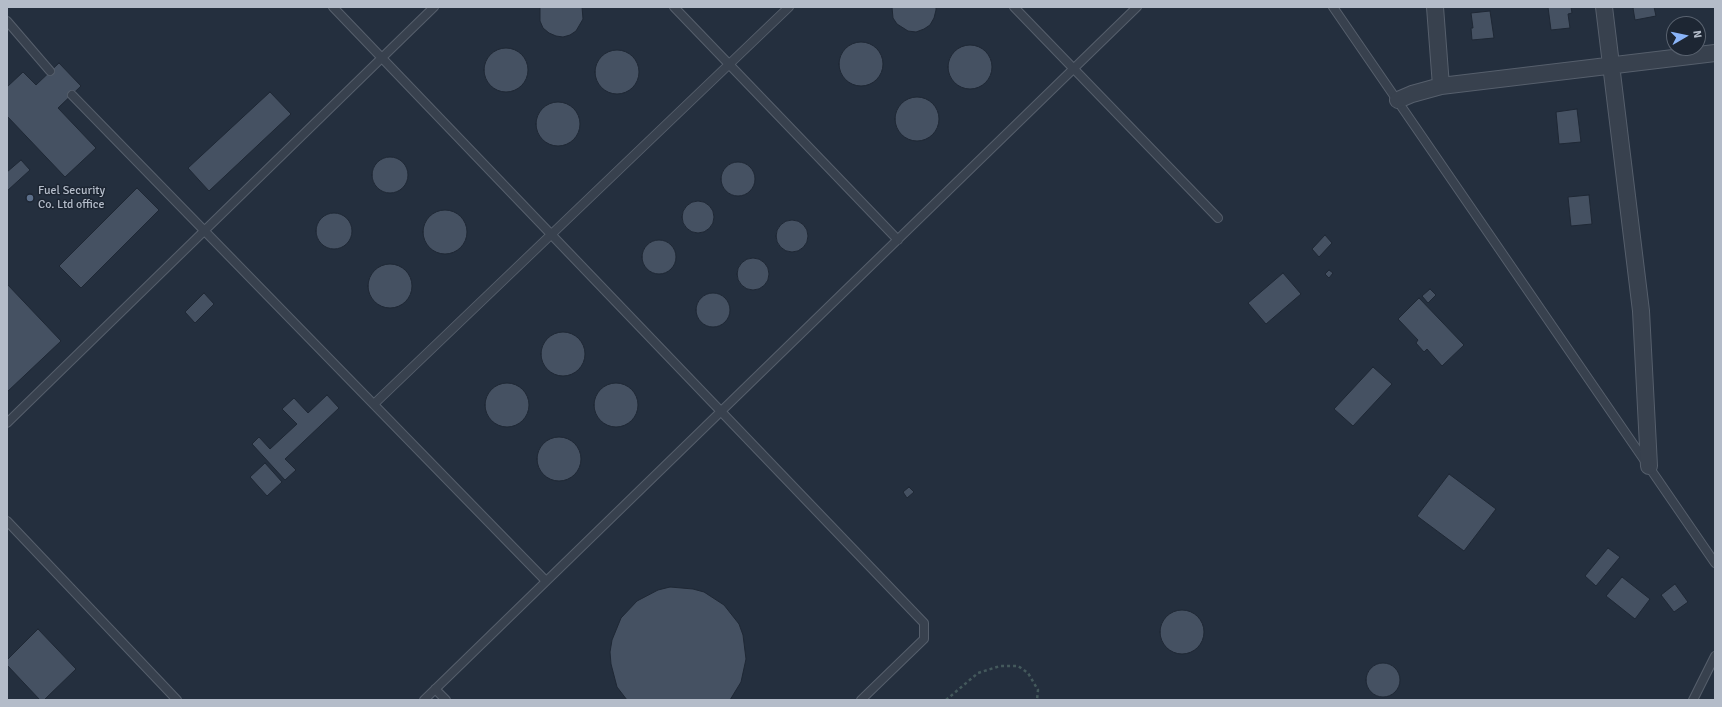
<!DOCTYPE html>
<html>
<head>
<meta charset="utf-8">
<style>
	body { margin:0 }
	#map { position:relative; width:1722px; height:707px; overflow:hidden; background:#242f3e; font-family:Signika,sans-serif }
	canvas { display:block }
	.frame { position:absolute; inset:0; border:8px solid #b4bcc9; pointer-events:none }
	.north { position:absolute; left:1666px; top:16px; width:40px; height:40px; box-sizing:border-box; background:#1d2633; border:1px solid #59626f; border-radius:50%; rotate:81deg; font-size:11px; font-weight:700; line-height:16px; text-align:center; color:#b4bcc9 }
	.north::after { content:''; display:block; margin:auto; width:14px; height:18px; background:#8ab4f8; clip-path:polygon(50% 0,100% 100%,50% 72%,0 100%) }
</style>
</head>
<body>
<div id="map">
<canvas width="1722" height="707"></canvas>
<div class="frame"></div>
<div class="north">N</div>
</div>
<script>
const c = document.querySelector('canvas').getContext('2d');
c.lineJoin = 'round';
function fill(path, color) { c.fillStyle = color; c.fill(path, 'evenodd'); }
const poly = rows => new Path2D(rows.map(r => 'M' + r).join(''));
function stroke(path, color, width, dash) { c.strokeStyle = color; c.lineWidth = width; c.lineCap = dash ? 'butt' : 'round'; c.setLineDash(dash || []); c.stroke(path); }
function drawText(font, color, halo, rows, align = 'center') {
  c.font = font + ' Signika,sans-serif'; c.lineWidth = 3; c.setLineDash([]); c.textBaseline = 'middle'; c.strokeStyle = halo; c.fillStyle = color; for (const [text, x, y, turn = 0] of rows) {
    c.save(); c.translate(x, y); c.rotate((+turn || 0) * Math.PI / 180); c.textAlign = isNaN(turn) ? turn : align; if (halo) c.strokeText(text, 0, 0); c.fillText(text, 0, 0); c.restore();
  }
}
const building = poly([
	[540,7,582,7,583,19,576,31,570,35,563,37,556,36,549,33,543,28,540,21,540,7],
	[892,7,936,7,936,10,934,18,930,25,924,29,916,32,908,31,897,24,893,18,892,7],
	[1548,7,1571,7,1572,13,1568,14,1570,28,1551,30,1548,7],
	[1636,7,1654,7,1656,16,1635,20,1633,8,1636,7],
	[1490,11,1494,38,1472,40,1471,28,1473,28,1471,13,1490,11],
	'839 64a22 22 0 1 1 44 0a22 22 0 1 1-44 0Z',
	'948 67a22 22 0 1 1 44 0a22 22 0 1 1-44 0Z',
	'484 70a22 22 0 1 1 44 0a22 22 0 1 1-44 0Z',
	'595 72a22 22 0 1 1 44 0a22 22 0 1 1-44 0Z',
	[59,63,81,86,58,108,96,148,65,177,7,116,7,87,23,72,36,85,59,63],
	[270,92,291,114,209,191,188,168,270,92],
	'895 119a22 22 0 1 1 44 0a22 22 0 1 1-44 0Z',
	'536 124a22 22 0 1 1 44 0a22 22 0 1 1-44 0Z',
	[1577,109,1581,142,1559,144,1556,112,1577,109],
	'372 175a18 18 0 1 1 36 0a18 18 0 1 1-36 0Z',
	[21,160,30,170,7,191,7,172,21,160],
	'721 179a17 17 0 1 1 34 0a17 17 0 1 1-34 0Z',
	[137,188,159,210,81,288,59,266,137,188],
	[1589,195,1592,224,1571,226,1568,197,1589,195],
	'682 217a16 16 0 1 1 32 0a16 16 0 1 1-32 0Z',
	'423 232a22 22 0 1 1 44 0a22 22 0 1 1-44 0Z',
	'316 231a18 18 0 1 1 36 0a18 18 0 1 1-36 0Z',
	'776 236a16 16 0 1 1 32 0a16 16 0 1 1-32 0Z',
	[1325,235,1332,243,1319,257,1312,249,1325,235],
	'642 257a17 17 0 1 1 34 0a17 17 0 1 1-34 0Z',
	'737 274a16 16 0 1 1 32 0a16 16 0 1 1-32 0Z',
	'368 286a22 22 0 1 1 44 0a22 22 0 1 1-44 0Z',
	[1329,270,1333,273,1329,278,1325,274,1329,270],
	[1283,273,1301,294,1266,324,1248,303,1283,273],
	[7,284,61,341,7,392,7,284],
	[1430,289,1436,295,1428,303,1422,296,1430,289],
	[204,293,214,304,195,323,185,312,204,293],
	'696 310a17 17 0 1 1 34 0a17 17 0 1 1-34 0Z',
	[1419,298,1464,345,1442,366,1427,349,1424,352,1416,343,1418,340,1398,319,1419,298],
	'541 354a22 22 0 1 1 44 0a22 22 0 1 1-44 0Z',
	[1373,367,1392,384,1353,426,1334,409,1373,367],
	'485 405a22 22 0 1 1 44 0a22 22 0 1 1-44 0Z',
	'594 405a22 22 0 1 1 44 0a22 22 0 1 1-44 0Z',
	[327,395,339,408,285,459,296,470,285,480,252,444,259,437,270,449,297,424,282,409,294,398,308,413,327,395],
	'537 459a22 22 0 1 1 44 0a22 22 0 1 1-44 0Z',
	[265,463,282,482,267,496,250,477,265,463],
	[1449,474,1496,509,1464,551,1417,516,1449,474],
	[909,487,914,492,907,498,903,492,909,487],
	[1608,548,1620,557,1596,586,1585,576,1608,548],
	[1622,577,1650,599,1635,619,1606,596,1622,577],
	[1675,584,1688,602,1674,612,1661,595,1675,584],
	[670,587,693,589,704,592,724,605,739,624,743,635,746,659,741,682,730,700,627,700,617,687,611,664,610,652,612,640,621,618,637,601,658,590,670,587],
	'1160 632a22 22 0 1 1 44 0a22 22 0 1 1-44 0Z',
	[38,629,76,669,44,700,40,700,7,665,7,660,38,629],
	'1366 680a17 17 0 1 1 34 0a17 17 0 1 1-34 0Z'
]);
fill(building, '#455162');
stroke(building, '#1f2835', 1);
const service = poly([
	[333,7,924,623,924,639,861,700],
	[674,7,898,240],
	[1014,7,1218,218],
	[1333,7,1715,563],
	[7,21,50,71],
	[72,95,546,581],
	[374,404,789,7],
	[7,423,434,7],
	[7,521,177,700],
	[435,689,446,700],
	[424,700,1137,7],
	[1693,700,1715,656]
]);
const minor = poly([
	[1435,7,1441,86],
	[1604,7,1641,311,1649,466],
	[1398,100,1412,94,1441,86,1715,53]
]);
stroke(service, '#565f6c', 10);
stroke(minor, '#565f6c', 18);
stroke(poly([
	[946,700,978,673,1000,666,1018,666,1028,673,1038,690,1037,700]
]), '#44595c', 2.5, [3, 3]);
stroke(service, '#38414e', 8);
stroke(minor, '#38414e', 16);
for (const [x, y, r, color] of [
	[30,198,4,"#5c6f8a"]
]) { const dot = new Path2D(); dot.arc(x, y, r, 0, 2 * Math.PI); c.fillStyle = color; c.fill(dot); stroke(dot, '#1d2633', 1.5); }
drawText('12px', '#b4bcc9', '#1d2633', [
	["Fuel Security",38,191],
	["Co. Ltd office",38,205]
], 'left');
</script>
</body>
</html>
